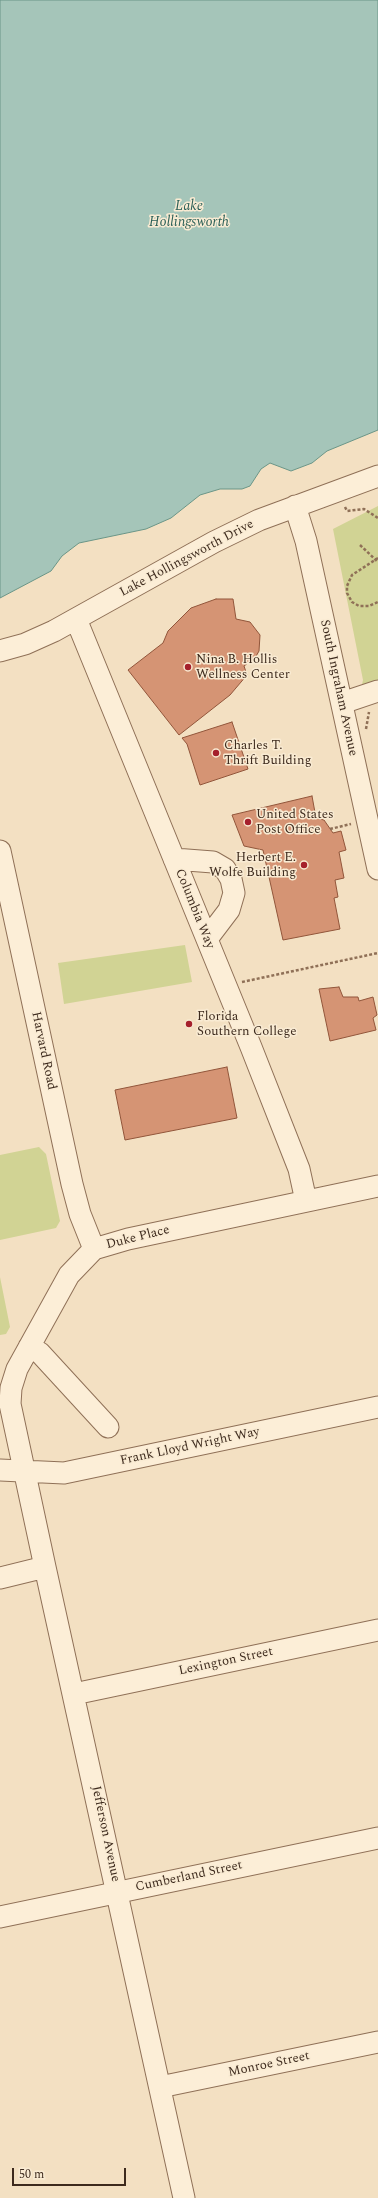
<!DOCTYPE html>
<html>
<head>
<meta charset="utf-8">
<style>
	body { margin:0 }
	#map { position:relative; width:378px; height:2198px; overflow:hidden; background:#f3e0c2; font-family:Spectral,serif }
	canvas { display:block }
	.scale { position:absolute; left:12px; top:2168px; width:114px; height:18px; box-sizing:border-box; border:2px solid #3d2a1d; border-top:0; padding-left:5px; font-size:12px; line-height:14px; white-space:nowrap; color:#3d2a1d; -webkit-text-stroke:3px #f9ebd3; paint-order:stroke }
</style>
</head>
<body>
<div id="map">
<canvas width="378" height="2198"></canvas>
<div class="scale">50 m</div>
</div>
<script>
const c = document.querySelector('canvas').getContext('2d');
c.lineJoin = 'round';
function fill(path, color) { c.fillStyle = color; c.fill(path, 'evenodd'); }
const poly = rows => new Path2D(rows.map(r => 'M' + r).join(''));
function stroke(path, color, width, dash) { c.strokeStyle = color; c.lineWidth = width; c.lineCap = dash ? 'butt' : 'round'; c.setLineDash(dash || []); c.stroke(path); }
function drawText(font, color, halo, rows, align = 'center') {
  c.font = font + ' Spectral,serif'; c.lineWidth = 3; c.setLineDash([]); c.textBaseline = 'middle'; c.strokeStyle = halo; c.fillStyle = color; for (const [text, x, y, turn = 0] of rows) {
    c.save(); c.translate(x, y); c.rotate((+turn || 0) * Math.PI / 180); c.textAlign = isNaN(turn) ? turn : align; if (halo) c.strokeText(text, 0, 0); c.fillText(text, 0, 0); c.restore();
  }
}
fill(poly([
	[378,506,378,682,360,694,363,680,333,529],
	[185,945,192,982,64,1004,58,963],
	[39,1147,46,1154,60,1221,56,1228,0,1240,0,1155],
	[0,1277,10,1327,6,1334,0,1335]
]), '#d1d394');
const water = poly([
	[0,0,378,0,378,430,327,451,312,463,291,471,270,463,261,469,250,486,242,489,220,489,200,495,171,518,146,529,79,543,62,556,51,571,0,598,0,0]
]);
fill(water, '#a5c5b9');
stroke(water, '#6a9587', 1);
const building = poly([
	[216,599,233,599,236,619,250,622,260,635,259,651,255,658,244,666,247,675,230,695,179,735,128,670,163,643,168,631,191,608,216,599],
	[232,722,248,769,200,785,187,744,182,738,232,722],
	[312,796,316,818,324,820,333,833,341,831,346,850,339,852,344,878,335,880,338,897,334,898,340,929,283,940,263,850,244,846,232,815,312,796],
	[339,987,343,997,358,997,359,1001,373,997,377,1015,373,1018,376,1030,330,1041,319,989,339,987],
	[227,1067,237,1118,125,1140,115,1090,227,1067]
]);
fill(building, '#d59474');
stroke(building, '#91553a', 1);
const minor = poly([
	[295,506,306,541,378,869],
	[76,619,251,1047,299,1169,306,1201],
	[0,651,25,644,54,631,214,542,259,520,378,476],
	[342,703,378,691],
	[0,851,72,1184,80,1214,94,1249],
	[174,859,213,862,225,869,231,879,234,893,229,910,207,939],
	[29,1347,40,1353,108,1427],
	[0,1470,64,1473,378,1407],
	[0,1578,45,1567],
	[74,1694,378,1630],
	[0,1917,378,1838],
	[160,2087,378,2042],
	[184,2198,45,1567,10,1404,11,1388,17,1369,69,1275,94,1249,128,1239,378,1186]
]);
stroke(minor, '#8f7057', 23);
stroke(poly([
	[345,507,347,511,364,509,378,518],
	[360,545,378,562],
	[378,558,352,575,347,586,347,593,352,602,359,606,369,606,378,602],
	[366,729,369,712],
	[330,829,351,824],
	[242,982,378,953]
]), '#8f7057', 2.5, [3, 2]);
stroke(minor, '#fceed7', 21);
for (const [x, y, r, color] of [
	[188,667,4,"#a5202c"],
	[216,753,4,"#a5202c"],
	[248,822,4,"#a5202c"],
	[304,865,4,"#a5202c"],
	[189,1024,4,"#a5202c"]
]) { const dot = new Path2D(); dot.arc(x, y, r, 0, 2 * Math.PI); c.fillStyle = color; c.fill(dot); stroke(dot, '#f9ebd3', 1.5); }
drawText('13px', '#3d2a1d', '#f9ebd3', [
	["Lake Hollingsworth Drive",187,559,-28],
	["South Ingraham Avenue",338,688,78],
	["Columbia Way",194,909,68],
	["Harvard Road",43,1051,78],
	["Duke Place",138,1238,-14],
	["Frank Lloyd Wright Way",190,1447,-12],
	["Lexington Street",226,1662,-12],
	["Jefferson Avenue",105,1834,78],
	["Cumberland Street",189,1877,-12],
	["Monroe Street",269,2065,-12]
]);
drawText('13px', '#3d2a1d', '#f9ebd3', [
	["Nina B. Hollis",196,660],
	["Wellness Center",196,675],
	["Charles T.",224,746],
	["Thrift Building",224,761],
	["United States",256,815],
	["Post Office",256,830],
	["Herbert E.",296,858,"right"],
	["Wolfe Building",296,873,"right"],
	["Florida",197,1017],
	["Southern College",197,1032]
], 'left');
drawText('italic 14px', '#2a5f57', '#f9ebd3', [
	["Lake",189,207],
	["Hollingsworth",189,223]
]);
</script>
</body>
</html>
